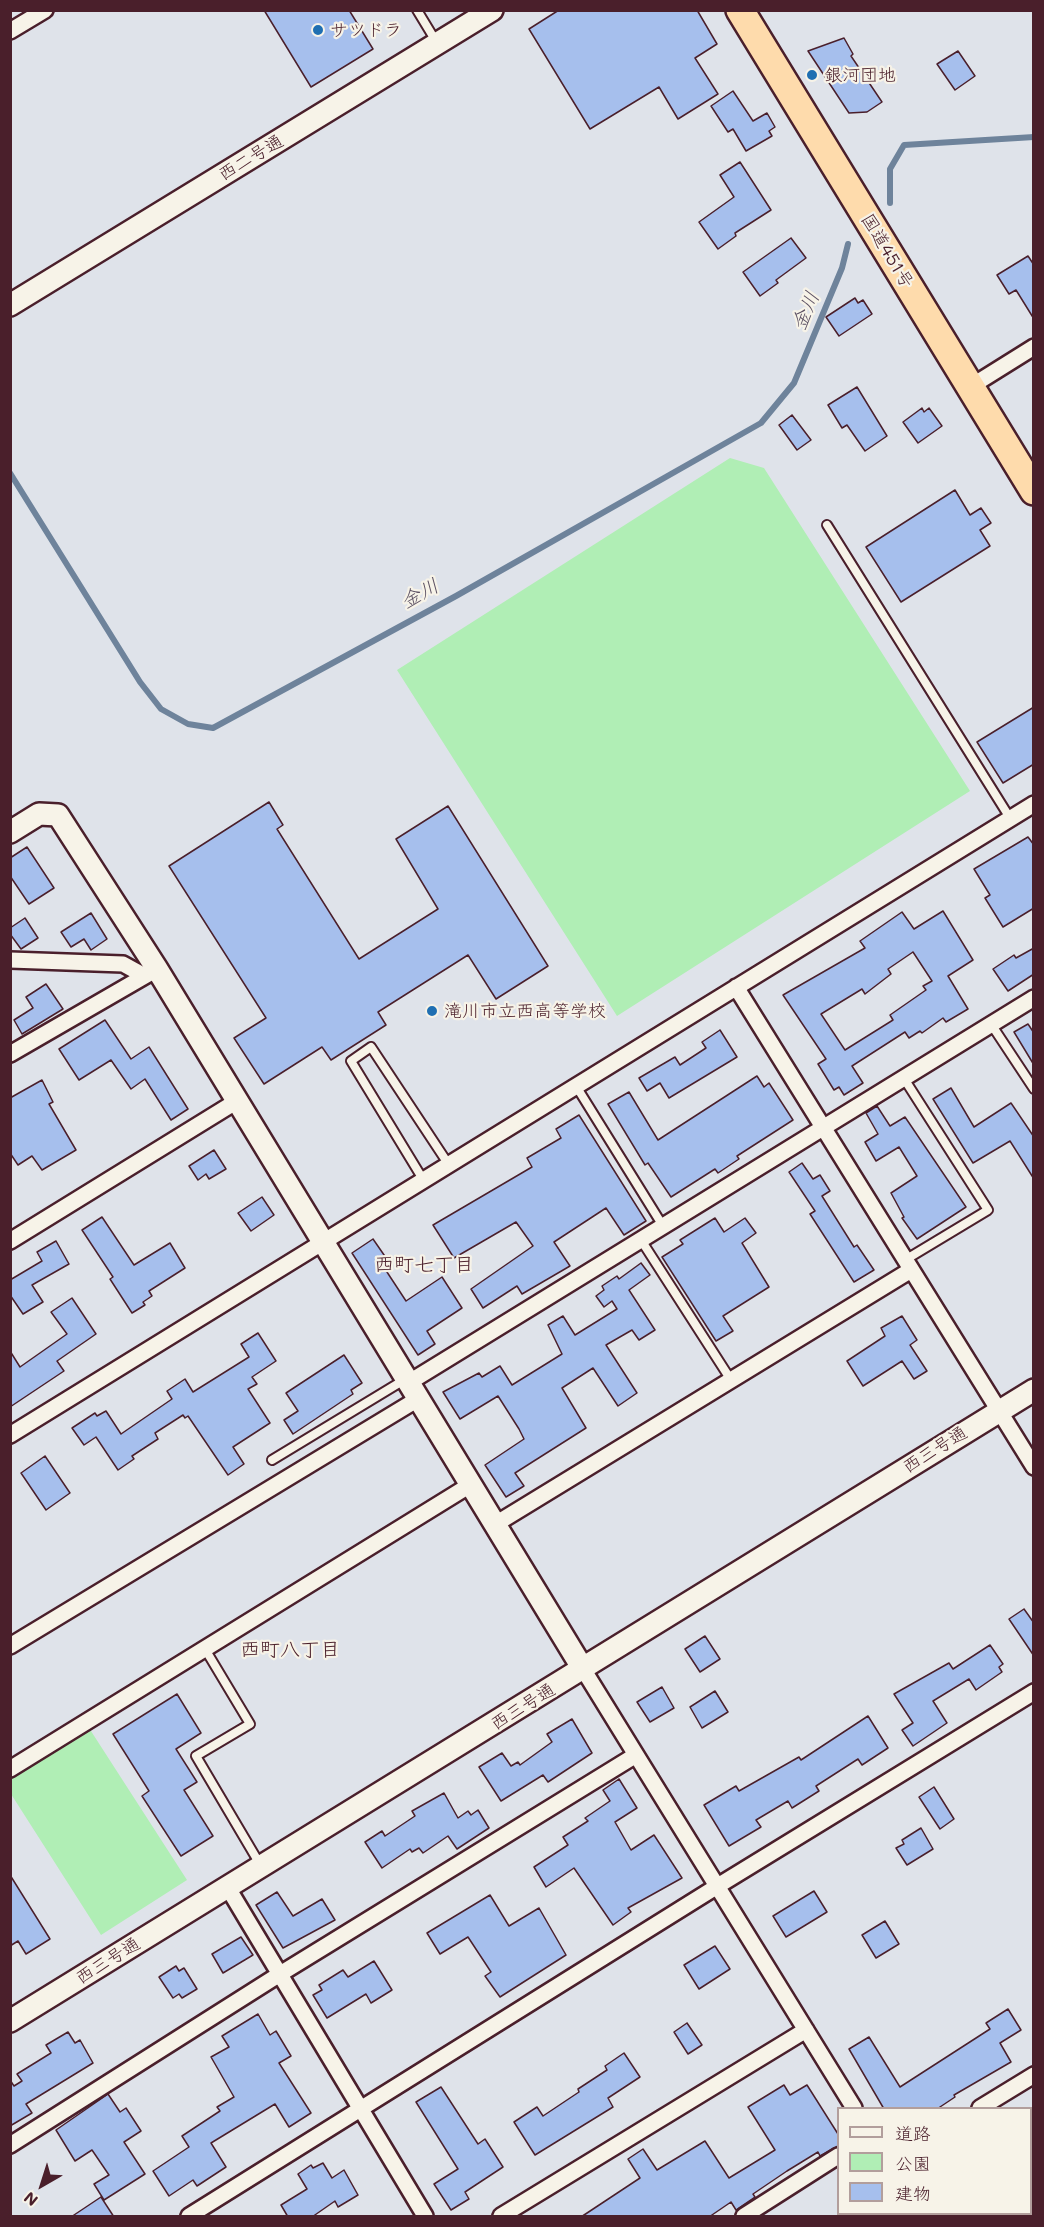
<!DOCTYPE html>
<html>
<head>
<meta charset="utf-8">
<style>
	body { margin:0 }
	#map { position:relative; width:1044px; height:2227px; overflow:hidden; background:#dfe3ea; font-family:Mali,"Klee One",sans-serif }
	canvas { display:block }
	.frame { position:absolute; inset:0; border:12px solid #4a1f2b; pointer-events:none }
	.legend { position:absolute; left:837px; top:2107px; width:195px; height:108px; box-sizing:border-box; background:#f7f3e8; border:2px solid #b29e9c; margin:0; padding:8px 10px; list-style:none; font-size:18px; color:#4a1f2b }
	.legend li { display:flex; align-items:center; gap:12px; height:30px }
	.legend b { width:30px; border:2px solid #b29e9c }
	.north { position:absolute; left:12px; top:2155px; width:60px; height:60px; -webkit-text-stroke:4px #f7f3e8; paint-order:stroke; rotate:219deg; font-size:16px; font-weight:700; line-height:24px; text-align:center; color:#4a1f2b }
	.north::after { content:''; display:block; margin:auto; width:21px; height:27px; background:#4a1f2b; clip-path:polygon(50% 0,100% 100%,50% 72%,0 100%) }
</style>
</head>
<body>
<div id="map">
<canvas width="1044" height="2227"></canvas>
<div class="frame"></div>
<ul class="legend">
<li><b style="height:8px;background:#f7f3e8"></b>道路</li>
<li><b style="height:16px;background:#b0eeb5"></b>公園</li>
<li><b style="height:16px;background:#a6bfed"></b>建物</li>
</ul>
<div class="north">N</div>
</div>
<script>
const c = document.querySelector('canvas').getContext('2d');
c.lineJoin = 'round';
function fill(path, color) { c.fillStyle = color; c.fill(path, 'evenodd'); }
const poly = rows => new Path2D(rows.map(r => 'M' + r).join(''));
function stroke(path, color, width, dash) { c.strokeStyle = color; c.lineWidth = width; c.lineCap = dash ? 'butt' : 'round'; c.setLineDash(dash || []); c.stroke(path); }
function drawText(font, color, halo, rows, align = 'center') {
  c.font = font + ' Mali,"Klee One",sans-serif'; c.lineWidth = 4.5; c.setLineDash([]); c.textBaseline = 'middle'; c.strokeStyle = halo; c.fillStyle = color; for (const [text, x, y, turn = 0] of rows) {
    c.save(); c.translate(x, y); c.rotate((+turn || 0) * Math.PI / 180); c.textAlign = isNaN(turn) ? turn : align; if (halo) c.strokeText(text, 0, 0); c.fillText(text, 0, 0); c.restore();
  }
}
fill(poly([
	[730,458,764,468,970,791,617,1016,397,670],
	[89,1728,187,1880,101,1935,11,1794,11,1778]
]), '#b0eeb5');
stroke(poly([
	[890,203,890,169,904,145,1034,137],
	[10,473,140,682,161,709,188,724,213,728,456,596,761,423,794,383,842,268,848,244]
]), '#6e839b', 6);
const building = poly([
	[264,10,349,10,373,49,311,87,264,10],
	[559,10,697,10,717,44,695,58,718,94,678,119,659,87,590,129,529,29,559,10],
	[844,38,853,54,851,56,882,102,867,112,849,113,808,51,844,38],
	[958,51,975,76,955,90,937,64,958,51],
	[733,91,753,121,767,113,775,127,769,131,772,136,746,151,733,129,728,132,711,106,733,91],
	[740,162,771,210,735,233,736,236,718,249,699,222,734,197,720,175,740,162],
	[791,238,806,258,776,280,778,283,760,296,743,272,791,238],
	[1028,256,1034,265,1034,319,1016,290,1009,294,997,275,1028,256],
	[855,298,858,303,863,300,872,314,839,336,826,317,855,298],
	[857,387,887,436,865,451,847,425,842,428,828,405,857,387],
	[922,408,924,412,929,408,942,426,918,443,903,422,922,408],
	[792,415,811,440,797,450,779,425,792,415],
	[955,490,970,515,981,508,991,523,980,530,990,546,901,602,866,547,955,490],
	[1034,707,1034,764,1003,783,977,742,1034,707],
	[269,802,283,825,277,829,359,959,438,909,396,839,448,806,548,966,496,999,468,955,378,1012,386,1025,331,1060,322,1047,264,1084,234,1038,266,1018,169,866,269,802],
	[1028,837,1034,845,1034,908,1003,927,985,898,990,895,974,869,1028,837],
	[27,847,54,888,29,904,10,876,10,858,27,847],
	[943,911,973,960,948,976,968,1009,946,1022,943,1018,922,1033,920,1031,909,1038,905,1032,852,1066,863,1083,844,1095,839,1087,834,1090,818,1064,826,1059,783,995,865,948,860,941,902,912,914,929,943,911],
	[913,952,932,981,923,986,926,990,890,1015,893,1020,845,1050,821,1014,862,989,865,994,891,974,888,969,913,952],
	[91,913,107,939,91,950,84,939,71,947,61,932,91,913],
	[25,918,38,938,21,949,10,934,10,928,25,918],
	[1034,948,1034,974,1008,991,993,969,1014,955,1016,958,1034,948],
	[46,984,63,1009,22,1034,14,1020,33,1008,26,997,46,984],
	[105,1020,131,1059,149,1047,188,1109,171,1120,145,1079,131,1089,111,1060,79,1080,59,1049,105,1020],
	[1028,1024,1034,1033,1034,1065,1014,1032,1028,1024],
	[720,1030,737,1057,669,1098,660,1083,647,1091,639,1078,675,1057,680,1065,706,1048,702,1042,720,1030],
	[757,1076,764,1087,769,1083,793,1120,737,1156,739,1159,718,1173,715,1169,671,1197,648,1163,645,1165,608,1104,629,1092,658,1140,757,1076],
	[42,1080,53,1102,49,1104,76,1150,42,1170,32,1156,18,1165,10,1153,10,1098,42,1080],
	[951,1088,974,1127,1011,1103,1034,1137,1034,1179,1010,1141,973,1163,933,1099,951,1088],
	[877,1106,890,1126,905,1117,966,1207,917,1239,902,1218,904,1217,891,1193,917,1176,899,1147,876,1161,865,1142,878,1134,866,1113,877,1106],
	[579,1115,646,1221,624,1235,606,1208,554,1242,570,1266,522,1294,517,1286,483,1308,471,1289,533,1246,516,1222,454,1258,433,1225,532,1167,527,1158,561,1138,556,1129,579,1115],
	[214,1150,226,1169,209,1179,206,1174,198,1180,189,1166,214,1150],
	[802,1163,813,1179,820,1175,830,1191,822,1196,854,1247,857,1245,874,1270,854,1282,810,1214,815,1211,789,1172,802,1163],
	[262,1197,274,1215,251,1231,238,1213,262,1197],
	[102,1217,134,1265,170,1243,185,1268,149,1291,152,1296,143,1302,145,1305,132,1313,110,1279,113,1277,82,1230,102,1217],
	[715,1218,724,1232,745,1218,756,1233,742,1243,769,1287,723,1316,733,1331,716,1341,662,1257,683,1244,680,1240,715,1218],
	[373,1239,391,1265,385,1269,406,1301,442,1277,462,1308,427,1331,435,1344,418,1355,352,1253,373,1239],
	[56,1241,69,1264,32,1285,43,1302,23,1314,10,1295,10,1280,42,1261,37,1252,56,1241],
	[641,1263,650,1275,629,1290,655,1330,639,1340,632,1330,606,1345,637,1393,618,1406,593,1368,562,1388,586,1428,515,1473,524,1486,506,1497,485,1465,524,1439,519,1429,498,1396,460,1419,443,1392,479,1373,482,1377,500,1366,512,1385,562,1354,548,1325,563,1316,575,1335,617,1309,612,1301,604,1307,596,1296,604,1290,602,1286,617,1276,619,1279,641,1263],
	[72,1298,96,1334,57,1361,64,1371,10,1407,10,1351,20,1367,67,1334,51,1312,72,1298],
	[902,1316,917,1340,910,1345,927,1371,914,1379,902,1361,863,1386,847,1361,885,1336,881,1328,902,1316],
	[258,1333,276,1361,252,1377,257,1384,248,1389,270,1423,233,1447,244,1464,228,1475,188,1416,185,1418,183,1415,155,1433,158,1439,132,1456,134,1459,118,1470,96,1437,84,1445,72,1428,95,1413,97,1416,106,1411,121,1434,172,1399,167,1391,185,1379,193,1392,249,1357,241,1344,258,1333],
	[344,1355,362,1383,351,1390,353,1394,293,1434,284,1420,298,1411,286,1393,344,1355],
	[45,1456,70,1493,46,1510,21,1473,45,1456],
	[1024,1609,1034,1623,1034,1656,1009,1619,1024,1609],
	[705,1636,720,1659,700,1672,685,1649,705,1636],
	[990,1645,1003,1664,999,1667,1002,1672,976,1690,969,1679,933,1701,947,1723,913,1746,902,1730,913,1723,894,1694,949,1663,953,1669,990,1645],
	[662,1687,674,1708,650,1722,637,1702,662,1687],
	[715,1691,728,1712,702,1728,690,1707,715,1691],
	[177,1694,201,1733,176,1749,197,1782,184,1790,213,1836,181,1856,142,1796,149,1791,113,1734,177,1694],
	[868,1716,888,1748,862,1765,858,1759,816,1786,819,1791,792,1808,788,1801,756,1820,761,1827,729,1846,704,1805,736,1786,739,1791,799,1757,801,1760,868,1716],
	[572,1719,592,1753,548,1782,543,1775,501,1801,479,1767,502,1753,511,1766,518,1762,520,1765,552,1742,547,1734,572,1719],
	[619,1779,637,1808,615,1822,631,1850,654,1835,682,1878,628,1908,631,1912,613,1925,574,1868,546,1887,534,1867,568,1845,563,1837,588,1821,585,1818,610,1801,603,1790,619,1779],
	[934,1787,954,1819,940,1829,919,1797,934,1787],
	[444,1793,458,1818,468,1811,471,1815,478,1810,489,1828,457,1849,448,1836,423,1853,419,1848,412,1852,410,1849,382,1868,365,1842,382,1831,385,1836,415,1816,412,1811,444,1793],
	[921,1828,933,1849,907,1865,896,1848,904,1844,902,1840,921,1828],
	[10,1875,50,1939,26,1954,18,1941,10,1946,10,1875],
	[814,1891,827,1912,786,1937,773,1916,814,1891],
	[277,1892,293,1916,322,1899,335,1920,283,1948,256,1905,277,1892],
	[490,1895,509,1926,539,1908,566,1955,500,1997,485,1976,491,1972,468,1937,440,1954,427,1933,490,1895],
	[885,1921,899,1944,876,1958,862,1935,885,1921],
	[241,1937,253,1955,223,1973,212,1954,241,1937],
	[715,1946,730,1969,699,1989,684,1965,715,1946],
	[374,1961,392,1990,371,2003,366,1994,327,2018,313,1995,322,1990,319,1985,343,1970,348,1977,374,1961],
	[176,1966,179,1971,184,1968,197,1989,182,1998,179,1994,173,1998,159,1977,176,1966],
	[1008,2009,1021,2030,1000,2043,1011,2062,954,2095,955,2097,937,2109,884,2109,849,2049,869,2037,900,2087,990,2029,986,2023,1008,2009],
	[258,2014,270,2035,276,2031,291,2056,279,2063,311,2113,289,2127,275,2104,211,2143,226,2167,197,2186,193,2180,169,2196,153,2171,189,2147,182,2136,220,2111,217,2107,234,2097,211,2057,229,2047,222,2036,258,2014],
	[687,2023,702,2045,688,2054,674,2032,687,2023],
	[68,2032,75,2043,80,2040,93,2063,26,2104,32,2113,10,2126,10,2080,14,2086,22,2081,17,2074,51,2053,46,2045,68,2032],
	[624,2053,640,2077,608,2098,613,2107,535,2155,514,2122,537,2107,543,2116,579,2092,578,2089,607,2070,605,2066,624,2053],
	[784,2085,790,2095,807,2085,838,2134,838,2146,820,2156,818,2152,787,2171,753,2194,755,2197,736,2210,731,2202,709,2217,581,2217,640,2178,628,2159,643,2149,657,2170,705,2141,729,2178,775,2150,748,2107,784,2085],
	[441,2087,478,2144,485,2139,503,2167,465,2192,469,2199,451,2210,434,2184,458,2169,416,2102,441,2087],
	[108,2094,120,2112,126,2108,141,2131,124,2142,145,2174,104,2200,94,2184,109,2175,92,2150,75,2161,56,2130,108,2094],
	[323,2163,332,2178,344,2170,358,2195,338,2207,335,2201,312,2217,288,2217,281,2205,307,2189,298,2174,311,2165,313,2168,323,2163],
	[101,2197,114,2217,71,2217,101,2197]
]);
fill(building, '#a6bfed');
stroke(building, '#4a1f2b', 1.5);
const lane = poly([
	[417,10,437,43],
	[827,525,1010,818],
	[991,1024,1034,1089],
	[903,1077,988,1210,905,1260],
	[576,1086,663,1226],
	[424,1181,351,1061,371,1047,449,1165],
	[641,1240,731,1380],
	[272,1460,404,1380],
	[205,1649,250,1724,196,1756,261,1866]
]);
const street = poly([
	[10,31,45,10],
	[970,387,1034,347],
	[10,960,123,964,143,975],
	[736,987,1034,1467],
	[10,1054,157,969],
	[10,1241,237,1101],
	[408,1383,1034,998],
	[10,1435,1034,804],
	[494,1525,911,1270],
	[10,1646,418,1399],
	[583,1669,854,2108],
	[10,1769,470,1485],
	[228,1888,425,2216],
	[980,2108,1034,2075],
	[10,2145,280,1974,636,1755],
	[919,2214,921,2216],
	[189,2216,716,1887,1034,1692],
	[501,2216,806,2030],
	[744,2216,838,2156]
]);
const secondary = poly([
	[10,305,492,10],
	[10,832,39,814,58,815,157,969,583,1669],
	[10,2021,1034,1390]
]);
const highway = poly([
	[740,10,1034,491]
]);
stroke(lane, '#4a1f2b', 12);
stroke(street, '#4a1f2b', 20);
stroke(secondary, '#4a1f2b', 26);
stroke(highway, '#4a1f2b', 32);
stroke(lane, '#f7f3e8', 8);
stroke(street, '#f7f3e8', 15);
stroke(secondary, '#f7f3e8', 21);
stroke(highway, '#fedbac', 27);
for (const [x, y, r, color] of [
	[318,30,6,"#1f6fb2"],
	[812,75,6,"#1f6fb2"],
	[432,1011,6,"#1f6fb2"]
]) { const dot = new Path2D(); dot.arc(x, y, r, 0, 2 * Math.PI); c.fillStyle = color; c.fill(dot); stroke(dot, '#f7f3e8', 2); }
drawText('18px', '#4a1f2b', '#f7f3e8', [
	["サツドラ",330,30],
	["銀河団地",824,75],
	["滝川市立西高等学校",444,1011]
], 'left');
drawText('18px', '#4a1f2b', '#f7f3e8', [
	["西二号通",251,158,-31],
	["国道451号",887,251,59],
	["西三号通",935,1450,-32],
	["西三号通",523,1707,-32],
	["西三号通",108,1961,-32]
]);
drawText('italic 20px', '#5c5163', '#f7f3e8', [
	["金川",806,311,-67],
	["金川",420,594,-29]
]);
drawText('20px', '#4a1f2b', '#f7f3e8', [
	["西町七丁目",424,1265],
	["西町八丁目",290,1650]
]);
</script>
</body>
</html>
